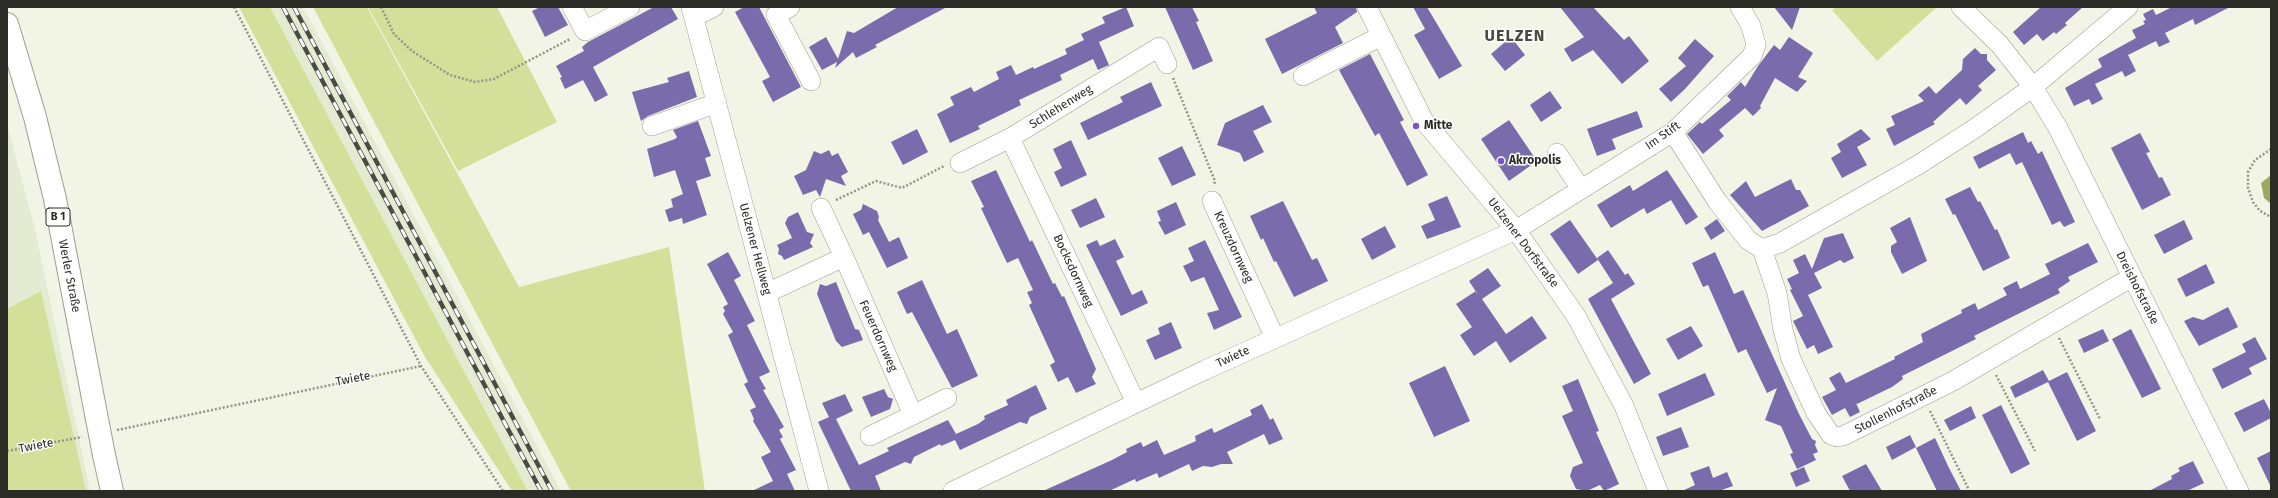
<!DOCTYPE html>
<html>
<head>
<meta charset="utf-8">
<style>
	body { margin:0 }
	#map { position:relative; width:2278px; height:498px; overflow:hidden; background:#f2f5e5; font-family:"Fira Sans",sans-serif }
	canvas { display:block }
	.frame { position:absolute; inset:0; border:8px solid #2b2c26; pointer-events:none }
</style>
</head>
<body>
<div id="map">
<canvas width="2278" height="498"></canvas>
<div class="frame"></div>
</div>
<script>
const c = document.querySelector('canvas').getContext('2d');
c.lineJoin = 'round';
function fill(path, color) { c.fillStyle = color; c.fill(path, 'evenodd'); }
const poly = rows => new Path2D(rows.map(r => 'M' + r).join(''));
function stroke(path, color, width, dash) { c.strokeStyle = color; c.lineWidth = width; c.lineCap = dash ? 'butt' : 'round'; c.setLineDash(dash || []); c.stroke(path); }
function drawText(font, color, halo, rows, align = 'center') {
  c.font = font + ' "Fira Sans",sans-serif'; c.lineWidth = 3; c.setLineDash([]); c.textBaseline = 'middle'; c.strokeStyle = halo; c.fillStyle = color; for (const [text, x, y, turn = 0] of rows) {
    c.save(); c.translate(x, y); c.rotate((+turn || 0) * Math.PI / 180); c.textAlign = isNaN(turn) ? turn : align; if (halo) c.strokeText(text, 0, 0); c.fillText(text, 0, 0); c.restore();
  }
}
fill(poly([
	[270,7,303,7,561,491,528,491],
	[7,124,35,229,90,491,7,491]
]), '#e5ead3');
fill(poly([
	[239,7,270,7,528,491,512,491,425,357],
	[313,7,367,7,519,287,669,247,705,491,571,491],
	[368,7,497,7,557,122,458,171],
	[1836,7,1937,7,1877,61,1832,10],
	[41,291,86,491,7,491,7,309]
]), '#d4e099');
fill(poly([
	[2271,175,2271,204,2264,198,2261,183]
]), '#9ea960');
fill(poly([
	[540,7,558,7,568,25,545,37,532,11],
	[654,7,671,7,678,19,593,67,608,95,595,102,583,80,565,89,560,78,562,77,556,66,584,51,582,47,588,42],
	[744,7,759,7,801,87,773,102,762,81,770,77,735,12],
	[898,7,947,7,875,45,877,47,856,58,853,52,835,68,837,62,822,70,809,47,826,37,838,59,847,31,854,33],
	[1126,7,1134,26,1099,42,1109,65,1098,70,1093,59,1060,75,1062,80,1019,100,1021,105,978,126,980,129,950,143,937,114,954,105,950,97,971,87,974,92,999,79,996,72,1011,65,1016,75,1033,67,1034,69,1067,54,1065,49,1084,40,1081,34,1105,23,1102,17],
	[1165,7,1192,7,1199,21,1196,22,1213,61,1193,70],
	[1314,7,1356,7,1357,12,1335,27,1343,43,1282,74,1265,39,1317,13],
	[1413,7,1427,7,1462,66,1439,79,1414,35,1425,29],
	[1560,7,1593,7,1624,40,1629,36,1649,61,1622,84,1593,50,1572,62,1564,49,1584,37],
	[1774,7,1800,7,1792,30],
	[2041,7,2083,7,2065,23,2067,25,2056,34,2054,32,2043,41,2037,34,2024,45,2013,32],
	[2172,7,2230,7,2195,25,2193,19,2165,33,2170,42,2159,47,2156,41,2128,55,2136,71,2125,77,2122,71,2095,84,2103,99,2092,105,2089,99,2074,106,2065,88,2102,67,2098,59,2136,38,2132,30,2145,24,2143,21,2146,20,2143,14,2153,9,2156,15],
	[1511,37,1525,55,1505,71,1491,54],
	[1789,37,1813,53,1798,77,1807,81,1797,92,1775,78,1760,106,1761,108,1753,116,1745,108,1719,130,1724,136,1703,154,1687,134,1700,122,1702,124,1731,100,1727,96,1741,82,1745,87,1758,66,1774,45,1780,50],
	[1695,39,1714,56,1685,89,1671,102,1659,89,1686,66,1678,58],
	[1975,48,1981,54,1987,54,1987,60,1996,70,1978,86,1982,90,1966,105,1960,98,1933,122,1935,124,1894,146,1886,129,1895,125,1891,116,1924,101,1918,95,1929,86,1936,94,1962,70,1963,59],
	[1370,54,1404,120,1400,122,1428,175,1407,186,1379,133,1375,136,1339,70],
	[689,71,697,97,648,116,641,121,632,92,669,82,667,78],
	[1151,82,1162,106,1088,140,1080,123,1123,102,1120,97],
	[1550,91,1562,108,1541,122,1530,105],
	[1263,105,1272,122,1253,131,1264,152,1244,162,1240,153,1217,145,1225,123],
	[1637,111,1643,127,1612,139,1616,149,1597,156,1587,129],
	[1509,120,1537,161,1509,181,1481,139],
	[698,121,711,156,705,158,711,176,696,181,707,215,683,224,682,218,669,222,665,210,673,207,671,199,683,194,675,170,654,177,647,149,675,139,677,137,673,130],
	[917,129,928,152,903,165,891,142],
	[1861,129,1871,139,1857,147,1867,165,1842,178,1831,158,1841,152,1837,144],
	[2023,132,2028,143,2031,141,2038,154,2042,151,2075,222,2064,227,2060,221,2052,225,2022,162,2016,165,2010,153,1979,169,1973,157],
	[2140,133,2150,152,2146,153,2159,178,2162,177,2171,195,2142,210,2111,148],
	[1071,140,1087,175,1061,187,1054,172,1062,168,1053,149],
	[1182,146,1196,175,1172,186,1158,158],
	[829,150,832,156,838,153,848,172,841,176,846,186,826,179,820,197,816,190,803,195,794,176,806,170,814,151,821,154],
	[996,170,1030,242,1032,240,1053,284,1055,283,1062,297,1064,296,1096,369,1092,377,1096,384,1076,393,1068,377,1058,382,1050,365,1055,362,1029,305,1032,303,1027,292,1033,290,1018,258,1007,263,981,208,984,207,971,181],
	[1667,170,1698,217,1686,225,1671,200,1647,214,1644,208,1611,228,1597,205,1630,185,1633,191],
	[1791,179,1796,190,1800,190,1809,206,1762,231,1730,195,1746,181,1755,197],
	[1970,187,1978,202,1980,201,1995,230,1997,229,2010,258,1983,271,1955,214,1953,215,1945,199],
	[1447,196,1461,227,1427,239,1421,226,1435,220,1428,204],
	[1096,198,1105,217,1080,228,1071,210],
	[1283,201,1312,260,1317,258,1328,281,1294,297,1276,261,1274,262,1263,238,1261,240,1250,216],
	[1176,202,1186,225,1165,235,1158,222,1161,221,1157,211],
	[863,204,877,211,879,217,878,220,889,242,899,237,908,258,887,268,869,232,863,235,853,214,861,210],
	[798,212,807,232,814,234,810,243,813,247,784,260,782,256,778,254,779,249,777,245,792,238,785,223,788,217],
	[1910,217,1927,261,1902,274,1891,252,1891,246,1897,242,1890,228],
	[1717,219,1725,231,1711,240,1704,228],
	[1570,220,1598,260,1578,274,1550,234],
	[2184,220,2193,239,2164,254,2154,235],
	[1385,226,1396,247,1372,260,1361,239],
	[1843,233,1854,258,1844,263,1840,260,1814,273,1822,288,1808,295,1833,347,1818,354,1814,345,1807,349,1793,321,1803,316,1790,290,1792,289,1787,279,1799,273,1793,260,1805,254,1812,269,1824,238],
	[1115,239,1124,257,1116,261,1132,295,1142,290,1148,303,1121,316,1086,245,1097,240,1100,246],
	[1205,240,1242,317,1214,330,1207,313,1219,310,1204,277,1191,282,1183,266,1194,261,1188,248],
	[2088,243,2098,262,2068,277,2070,281,2058,289,2060,293,1974,336,1976,339,1902,376,1903,379,1892,387,1857,404,1856,403,1860,412,1850,417,1845,408,1832,415,1822,397,1836,390,1829,378,1840,372,1846,383,1895,359,1894,357,1923,342,1921,334,1962,313,1961,310,1975,303,1978,310,2007,295,2003,288,2017,281,2020,289,2050,274,2045,264],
	[1608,250,1625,275,1628,273,1635,284,1611,299,1651,374,1634,384,1588,299,1613,283,1597,258],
	[728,252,741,276,734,280,755,321,747,325,770,372,759,377,766,389,763,390,784,427,779,430,783,437,780,439,796,470,787,474,795,491,752,491,773,481,761,457,771,452,753,421,754,419,750,410,756,407,744,384,748,382,728,335,733,332,723,314,725,311,723,307,728,304,707,264],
	[1715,252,1734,294,1743,290,1799,414,1812,439,1816,441,1815,445,1818,452,1813,454,1816,460,1797,469,1790,454,1793,453,1781,426,1765,420,1777,388,1767,393,1746,349,1738,353,1708,285,1703,287,1692,263],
	[2206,264,2215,283,2186,297,2177,279],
	[1488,268,1501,286,1482,299,1506,334,1532,316,1547,338,1510,363,1496,341,1474,356,1460,335,1472,327,1456,304,1476,291,1478,295,1469,281],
	[922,280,947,334,957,329,978,376,952,388,912,312,907,314,897,292],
	[836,282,855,329,859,330,863,340,842,347,836,341,817,294,820,284,826,286],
	[2228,307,2238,327,2199,346,2184,321,2193,317,2203,320],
	[1171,322,1182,348,1155,360,1146,340,1160,334,1158,328],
	[1691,326,1703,346,1678,360,1666,339],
	[2103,329,2109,341,2084,353,2078,340],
	[2131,329,2161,389,2142,398,2112,339],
	[2255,337,2267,359,2249,368,2252,374,2222,389,2212,369,2246,352,2242,344],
	[1445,366,1470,421,1434,437,1409,383],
	[2043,370,2049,381,2067,372,2096,431,2077,441,2048,382,2015,398,2010,387],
	[1705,373,1715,395,1667,416,1658,394],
	[1578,379,1599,431,1596,432,1619,484,1604,491,1600,485,1587,491,1576,489,1570,476,1573,467,1583,463,1562,416,1573,411,1562,386],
	[1036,385,1047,409,1030,417,1027,424,1020,422,960,450,955,440,941,446,940,444,914,457,911,464,905,462,875,476,881,491,851,491,818,422,829,417,822,403,845,394,853,411,836,419,859,465,889,451,887,448,948,420,956,434,978,424,985,419,984,416,1008,405,1006,400],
	[884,389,888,397,893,399,890,409,871,417,862,397],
	[2264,399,2271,413,2271,418,2244,432,2234,413],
	[1262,404,1270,420,1273,418,1283,439,1269,445,1264,434,1227,452,1233,464,1221,464,1212,467,1203,466,1192,471,1189,464,1159,478,1157,473,1136,482,1135,479,1109,491,1043,491,1112,460,1127,452,1126,449,1141,442,1143,447,1157,440,1164,455,1196,441,1195,436,1212,428,1214,433,1252,415,1250,410],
	[2001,405,2030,464,2011,474,1982,415],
	[1971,406,1976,418,1950,431,1944,420],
	[1681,427,1689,447,1663,456,1656,437],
	[1910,435,1916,447,1892,460,1886,447],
	[1935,438,1949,468,1961,491,1937,491,1916,448],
	[2271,451,2271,487,2257,458],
	[2193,461,2204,483,2187,491,2149,491,2172,479,2171,476,2180,471,2178,468],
	[1866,464,1882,491,1850,491,1842,476],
	[1709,466,1713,478,1727,472,1733,486,1719,491,1682,491,1695,485,1690,473],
	[1804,467,1810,481,1796,487,1790,473]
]), '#7a6cac');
const minor = poly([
	[572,7,585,31,630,7],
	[691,7,819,491],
	[790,7,776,15,811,81],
	[1367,7,1424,121,1516,230,1576,316,1624,406,1658,491],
	[1961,7,2000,45,2033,87,2058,128,2239,491],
	[694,17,714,7],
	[1303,76,1381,36],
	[652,126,717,103],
	[1673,132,1717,201,1748,240,1762,249,1780,243,1918,165,1974,129,2033,87,2128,7],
	[1010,138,1136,403],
	[1557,153,1581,189],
	[960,163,1010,138,1159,47,1167,64],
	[1212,201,1275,338],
	[821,208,844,257],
	[1762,249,1777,293,1783,330,1791,359,1816,413,1831,435,1837,437,1843,436,1953,381,2132,277],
	[767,293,844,257,913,415,870,436],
	[913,415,947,398],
	[953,491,1205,370,1516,230,1673,132,1752,56,1756,45,1751,26,1740,7]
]);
const major = poly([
	[7,24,35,117,55,199,96,414],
	[104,455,112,491]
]);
stroke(minor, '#9b9e8f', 20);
stroke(major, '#9b9e8f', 24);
stroke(poly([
	[234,7,421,366,503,491],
	[381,7,394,34,412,51,450,75,475,82,494,79,570,39],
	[1173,78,1215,181,1214,185],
	[2271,149,2255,160,2248,172,2248,188,2253,202,2260,211,2271,217],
	[836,200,876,181,902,188,944,166],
	[2059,338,2100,419],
	[1996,375,2035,451],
	[1930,411,1969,490],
	[117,430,421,366],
	[7,451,82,437]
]), '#929489', 2.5, [2, 2]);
stroke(minor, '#fff', 19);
stroke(major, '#fff', 22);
const rail = poly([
	[283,7,541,491],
	[294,7,552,491]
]);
stroke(rail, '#4a4b43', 4.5);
stroke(rail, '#fff', 3, [9]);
const majorBridge = poly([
	[96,414,104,455]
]);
stroke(majorBridge, '#9b9e8f', 24, []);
stroke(majorBridge, '#fff', 22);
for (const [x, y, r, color] of [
	[1416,126,4,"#7854cd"],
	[1501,161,4,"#7854cd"]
]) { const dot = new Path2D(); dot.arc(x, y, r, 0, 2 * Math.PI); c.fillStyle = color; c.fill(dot); stroke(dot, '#fff', 1.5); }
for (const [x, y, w] of [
	[58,217,24]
]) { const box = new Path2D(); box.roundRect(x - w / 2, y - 9, w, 18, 3); c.fillStyle = '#fff'; c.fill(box); stroke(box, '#2b2c26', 1); }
drawText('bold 11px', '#2b2c26', null, [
	["B 1",58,217]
]);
drawText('12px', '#2b2c26', '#fff', [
	["Schlehenweg",1061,107,-32],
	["Im Stift",1663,136,-35],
	["Uelzener Dorfstraße",1523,243,53],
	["Kreuzdornweg",1233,247,65],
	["Uelzener Hellweg",755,249,75],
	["Bocksdornweg",1073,271,65],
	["Werler Straße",69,276,79],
	["Dreishofstraße",2137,288,63],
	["Feuerdornweg",878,336,66],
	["Twiete",1233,357,-25],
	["Twiete",353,379,-11],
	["Stollenhofstraße",1896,410,-27],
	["Twiete",36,446,-11]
]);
drawText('bold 12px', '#2b2c26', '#fff', [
	["Mitte",1424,126],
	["Akropolis",1509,161]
], 'left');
c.letterSpacing = '1px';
drawText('bold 16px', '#484b3e', '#fff', [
	["UELZEN",1515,37]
]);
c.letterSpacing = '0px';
</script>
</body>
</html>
